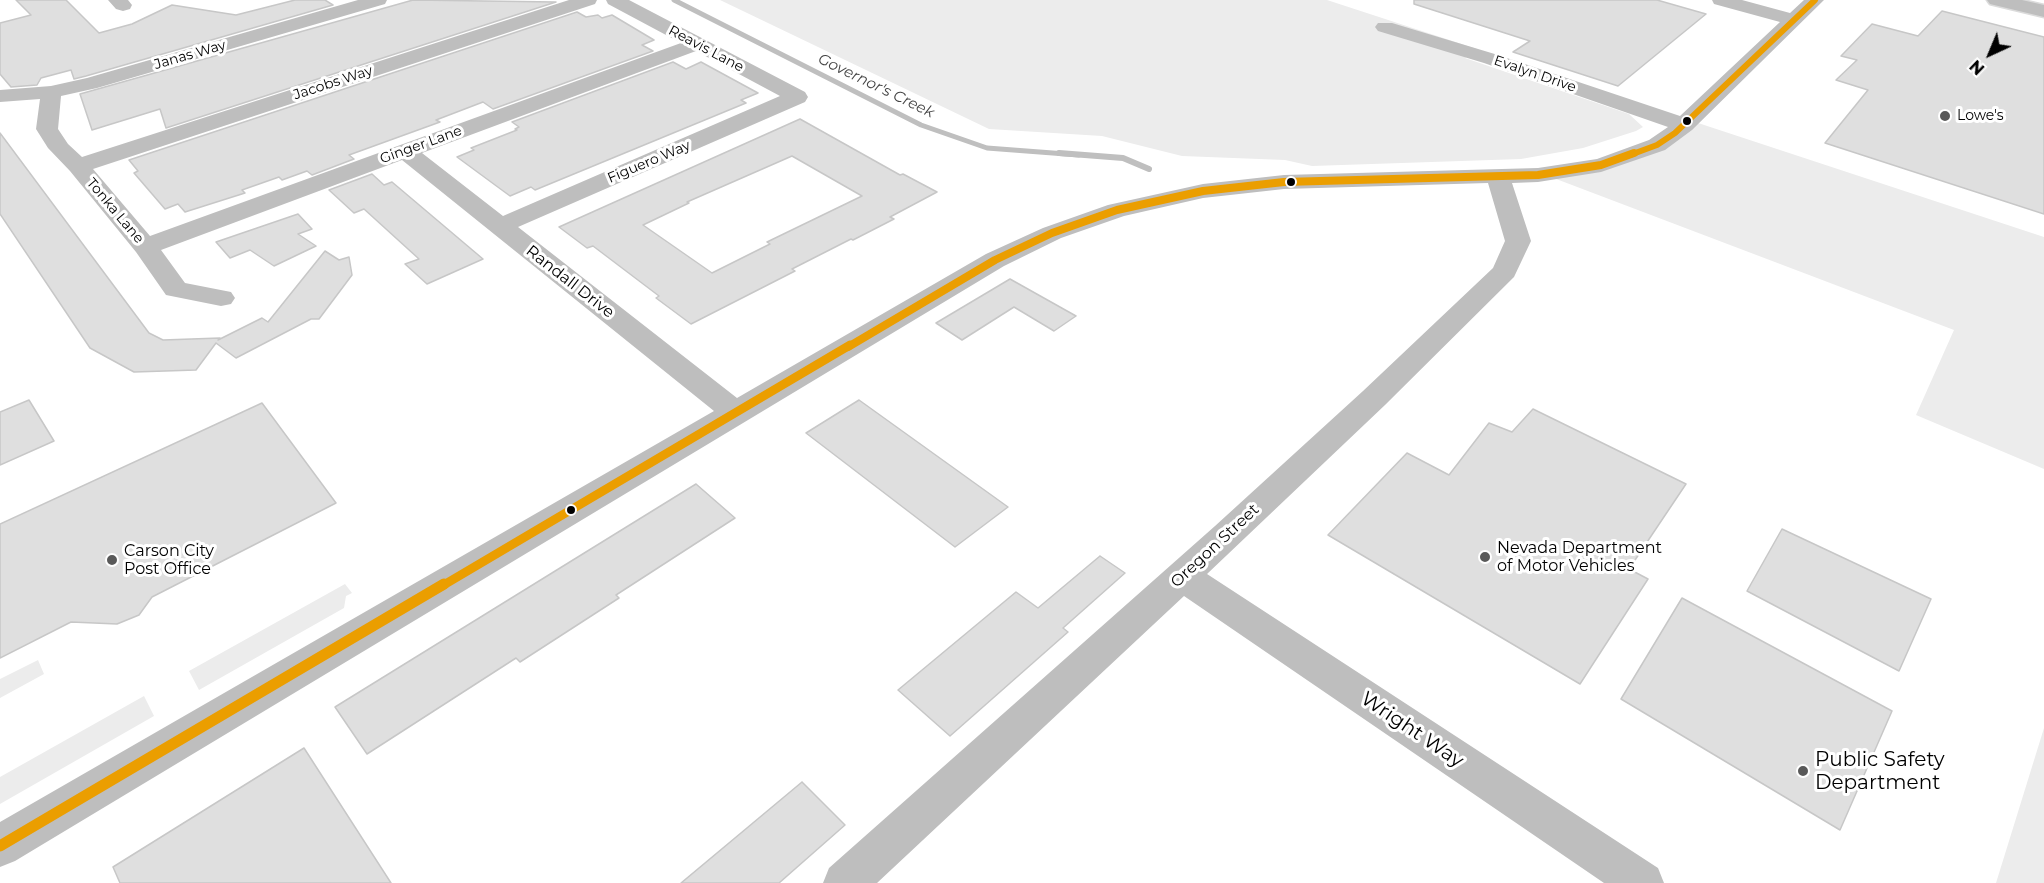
<!DOCTYPE html>
<html>
<head>
<meta charset="utf-8">
<style>
	body { margin:0 }
	#map { position:relative; width:2044px; height:883px; overflow:hidden; background:#fff; font-family:Montserrat,sans-serif }
	canvas { display:block }
	.north { position:absolute; left:1960px; top:24px; width:60px; height:60px; -webkit-text-stroke:4px #fff; paint-order:stroke; rotate:224deg; font-size:16px; font-weight:700; line-height:24px; text-align:center; color:#000 }
	.north::after { content:''; display:block; margin:auto; width:21px; height:27px; background:#000; clip-path:polygon(50% 0,100% 100%,50% 72%,0 100%) }
</style>
</head>
<body>
<div id="map">
<canvas width="2044" height="883"></canvas>
<div class="north">N</div>
</div>
<script>
const c = document.querySelector('canvas').getContext('2d');
c.lineJoin = 'round';
function fill(path, color) { c.fillStyle = color; c.fill(path, 'evenodd'); }
const poly = rows => new Path2D(rows.map(r => 'M' + r).join(''));
function stroke(path, color, width, dash) { c.strokeStyle = color; c.lineWidth = width; c.lineCap = dash ? 'butt' : 'round'; c.setLineDash(dash || []); c.stroke(path); }
function drawText(font, color, halo, rows, align = 'center') {
  c.font = font + ' Montserrat,sans-serif'; c.lineWidth = 6; c.setLineDash([]); c.textBaseline = 'middle'; c.strokeStyle = halo; c.fillStyle = color; for (const [text, x, y, turn = 0] of rows) {
    c.save(); c.translate(x, y); c.rotate((+turn || 0) * Math.PI / 180); c.textAlign = isNaN(turn) ? turn : align; if (halo) c.strokeText(text, 0, 0); c.fillText(text, 0, 0); c.restore();
  }
}
fill(poly([
	[720,0,1327,0,1477,49,1465,58,1629,114,1643,127,1636,131,1583,148,1521,159,1312,166,1285,160,1182,156,1102,136,989,129],
	[1689,120,2044,237,2044,469,1916,415,1954,330,1543,174,1601,165],
	[345,584,352,593,346,596,344,608,199,690,189,671],
	[38,660,44,674,0,698,0,679],
	[144,696,154,716,0,804,0,777],
	[2044,728,2044,883,1996,883]
]), '#ececec');
stroke(poly([
	[674,0,921,125,987,148,1079,155]
]), '#bfbfbf', 5);
stroke(poly([
	[1059,153,1123,158,1149,169]
]), '#bfbfbf', 6);
const building = poly([
	[16,0,66,0,99,33,132,24,172,5,236,15,295,0,325,0,333,5,86,76,74,79,71,70,41,78,37,85,11,87,0,74,0,23,31,15,16,0],
	[413,0,556,2,166,128,160,109,92,130,80,94,413,0],
	[1414,0,1657,0,1706,14,1618,86,1513,52,1530,41,1414,4,1414,0],
	[1942,11,2044,37,2044,214,1825,143,1868,90,1836,80,1857,60,1841,56,1872,24,1918,36,1942,11],
	[577,12,586,17,598,15,602,18,612,15,654,40,642,45,653,51,493,109,483,102,436,120,440,122,349,155,354,159,312,175,307,171,282,180,279,177,242,190,245,193,185,212,178,204,165,209,134,173,138,171,129,160,577,12],
	[673,62,686,69,701,62,758,93,741,100,746,103,535,190,531,187,510,196,457,157,474,150,471,148,517,130,515,129,519,127,512,122,673,62],
	[800,119,900,175,903,174,937,192,890,217,894,219,853,240,851,239,792,269,795,271,691,324,656,298,659,296,593,246,587,248,559,227,800,119],
	[792,156,862,196,767,242,770,244,712,273,643,225,689,203,687,202,792,156],
	[0,133,149,333,163,340,220,338,218,340,262,318,268,322,325,251,339,260,349,257,352,275,319,319,311,319,236,358,216,343,196,370,134,372,90,348,0,214,0,133],
	[372,174,384,185,392,182,483,259,427,284,405,264,419,259,364,209,354,213,329,190,372,174],
	[298,214,312,229,298,234,316,246,274,266,250,250,230,258,216,242,298,214],
	[1010,279,1076,316,1054,331,1014,307,962,340,936,323,1010,279],
	[29,400,54,441,0,465,0,412,29,400],
	[859,400,1008,507,955,547,806,433,859,400],
	[262,403,336,503,152,597,139,615,117,624,71,622,0,658,0,524,262,403],
	[1533,409,1686,484,1629,569,1648,579,1580,684,1328,535,1407,453,1449,475,1489,423,1512,432,1533,409],
	[696,484,735,518,616,595,619,598,520,662,516,658,367,754,335,707,696,484],
	[1782,529,1931,599,1899,671,1747,591,1782,529],
	[1100,556,1125,573,1063,628,1068,632,950,736,898,690,1016,592,1038,608,1100,556],
	[1682,598,1892,711,1840,830,1621,699,1682,598],
	[304,748,391,883,120,883,113,867,304,748],
	[802,782,845,825,779,883,681,883,802,782]
]);
fill(building, '#dfdfdf');
stroke(building, '#c7c7c7', 1.5);
const major = poly([
	[1987,0,2022,0,2044,5,2044,17,1990,4,1987,0]
]);
stroke(major, '#dbdbdb', 3);
fill(poly([
	[108,0,128,0,132,5,130,9,123,11,116,9,108,0],
	[358,0,387,0,385,4,97,88,61,96,58,129,68,144,82,157,569,0,597,0,595,4,93,169,150,236,681,43,608,4,606,0,629,0,805,92,808,97,805,102,518,227,737,398,986,254,1043,228,1108,205,1203,184,1284,175,1538,168,1597,159,1649,140,1668,127,1484,63,1378,31,1375,27,1378,23,1392,23,1498,55,1680,116,1780,22,1714,4,1712,0,1742,0,1790,13,1804,0,1824,0,1692,130,1665,150,1601,172,1538,182,1512,183,1531,241,1514,277,1385,405,1207,574,1658,868,1664,883,1604,883,1184,596,877,883,823,883,829,868,1215,526,1363,391,1493,268,1505,241,1488,183,1284,189,1203,198,1124,216,1061,238,1004,266,15,861,0,867,0,822,714,411,402,160,161,250,185,283,231,292,235,298,231,304,221,306,166,295,136,252,70,171,48,148,36,129,40,99,0,102,0,90,51,86,87,78,358,0],
	[696,51,780,96,503,216,422,153,696,51]
]), '#bebebe');
fill(major, '#bebebe');
stroke(poly([
	[1630,155,1657,145,1675,133,1815,0]
]), '#eb9e00', 6);
stroke(poly([
	[848,347,995,260,1052,233,1117,210,1203,191,1284,182,1538,175,1601,165,1634,153]
]), '#eb9e00', 8);
stroke(poly([
	[442,586,850,345]
]), '#eb9e00', 9);
stroke(poly([
	[0,846,444,584]
]), '#eb9e00', 11);
for (const [x, y, r, color] of [
	[1945,116,6,"#595959"],
	[1687,121,5,"#000"],
	[1291,182,5,"#000"],
	[571,510,5,"#000"],
	[1485,557,6,"#595959"],
	[112,560,6,"#595959"],
	[1803,771,6,"#595959"]
]) { const dot = new Path2D(); dot.arc(x, y, r, 0, 2 * Math.PI); c.fillStyle = color; c.fill(dot); stroke(dot, '#fff', 2); }
drawText('14px', '#000', '#fff', [
	["Reavis Lane",706,49,28],
	["Janas Way",190,55,-16],
	["Evalyn Drive",1535,74,19],
	["Jacobs Way",333,83,-18],
	["Ginger Lane",421,145,-20],
	["Figuero Way",649,162,-23],
	["Tonka Lane",115,211,50]
]);
drawText('14px', '#000', '#fff', [
	["Lowe's",1957,116]
], 'left');
drawText('italic 15px', '#444', '#fff', [
	["Governor's Creek",876,86,26]
]);
drawText('16px', '#000', '#fff', [
	["Randall Drive",570,282,38],
	["Oregon Street",1215,546,-43]
]);
drawText('16px', '#000', '#fff', [
	["Nevada Department",1497,548],
	["of Motor Vehicles",1497,566],
	["Carson City",124,551],
	["Post Office",124,569]
], 'left');
drawText('20px', '#000', '#fff', [
	["Wright Way",1412,730,34]
]);
drawText('20px', '#000', '#fff', [
	["Public Safety",1815,760],
	["Department",1815,783]
], 'left');
</script>
</body>
</html>
